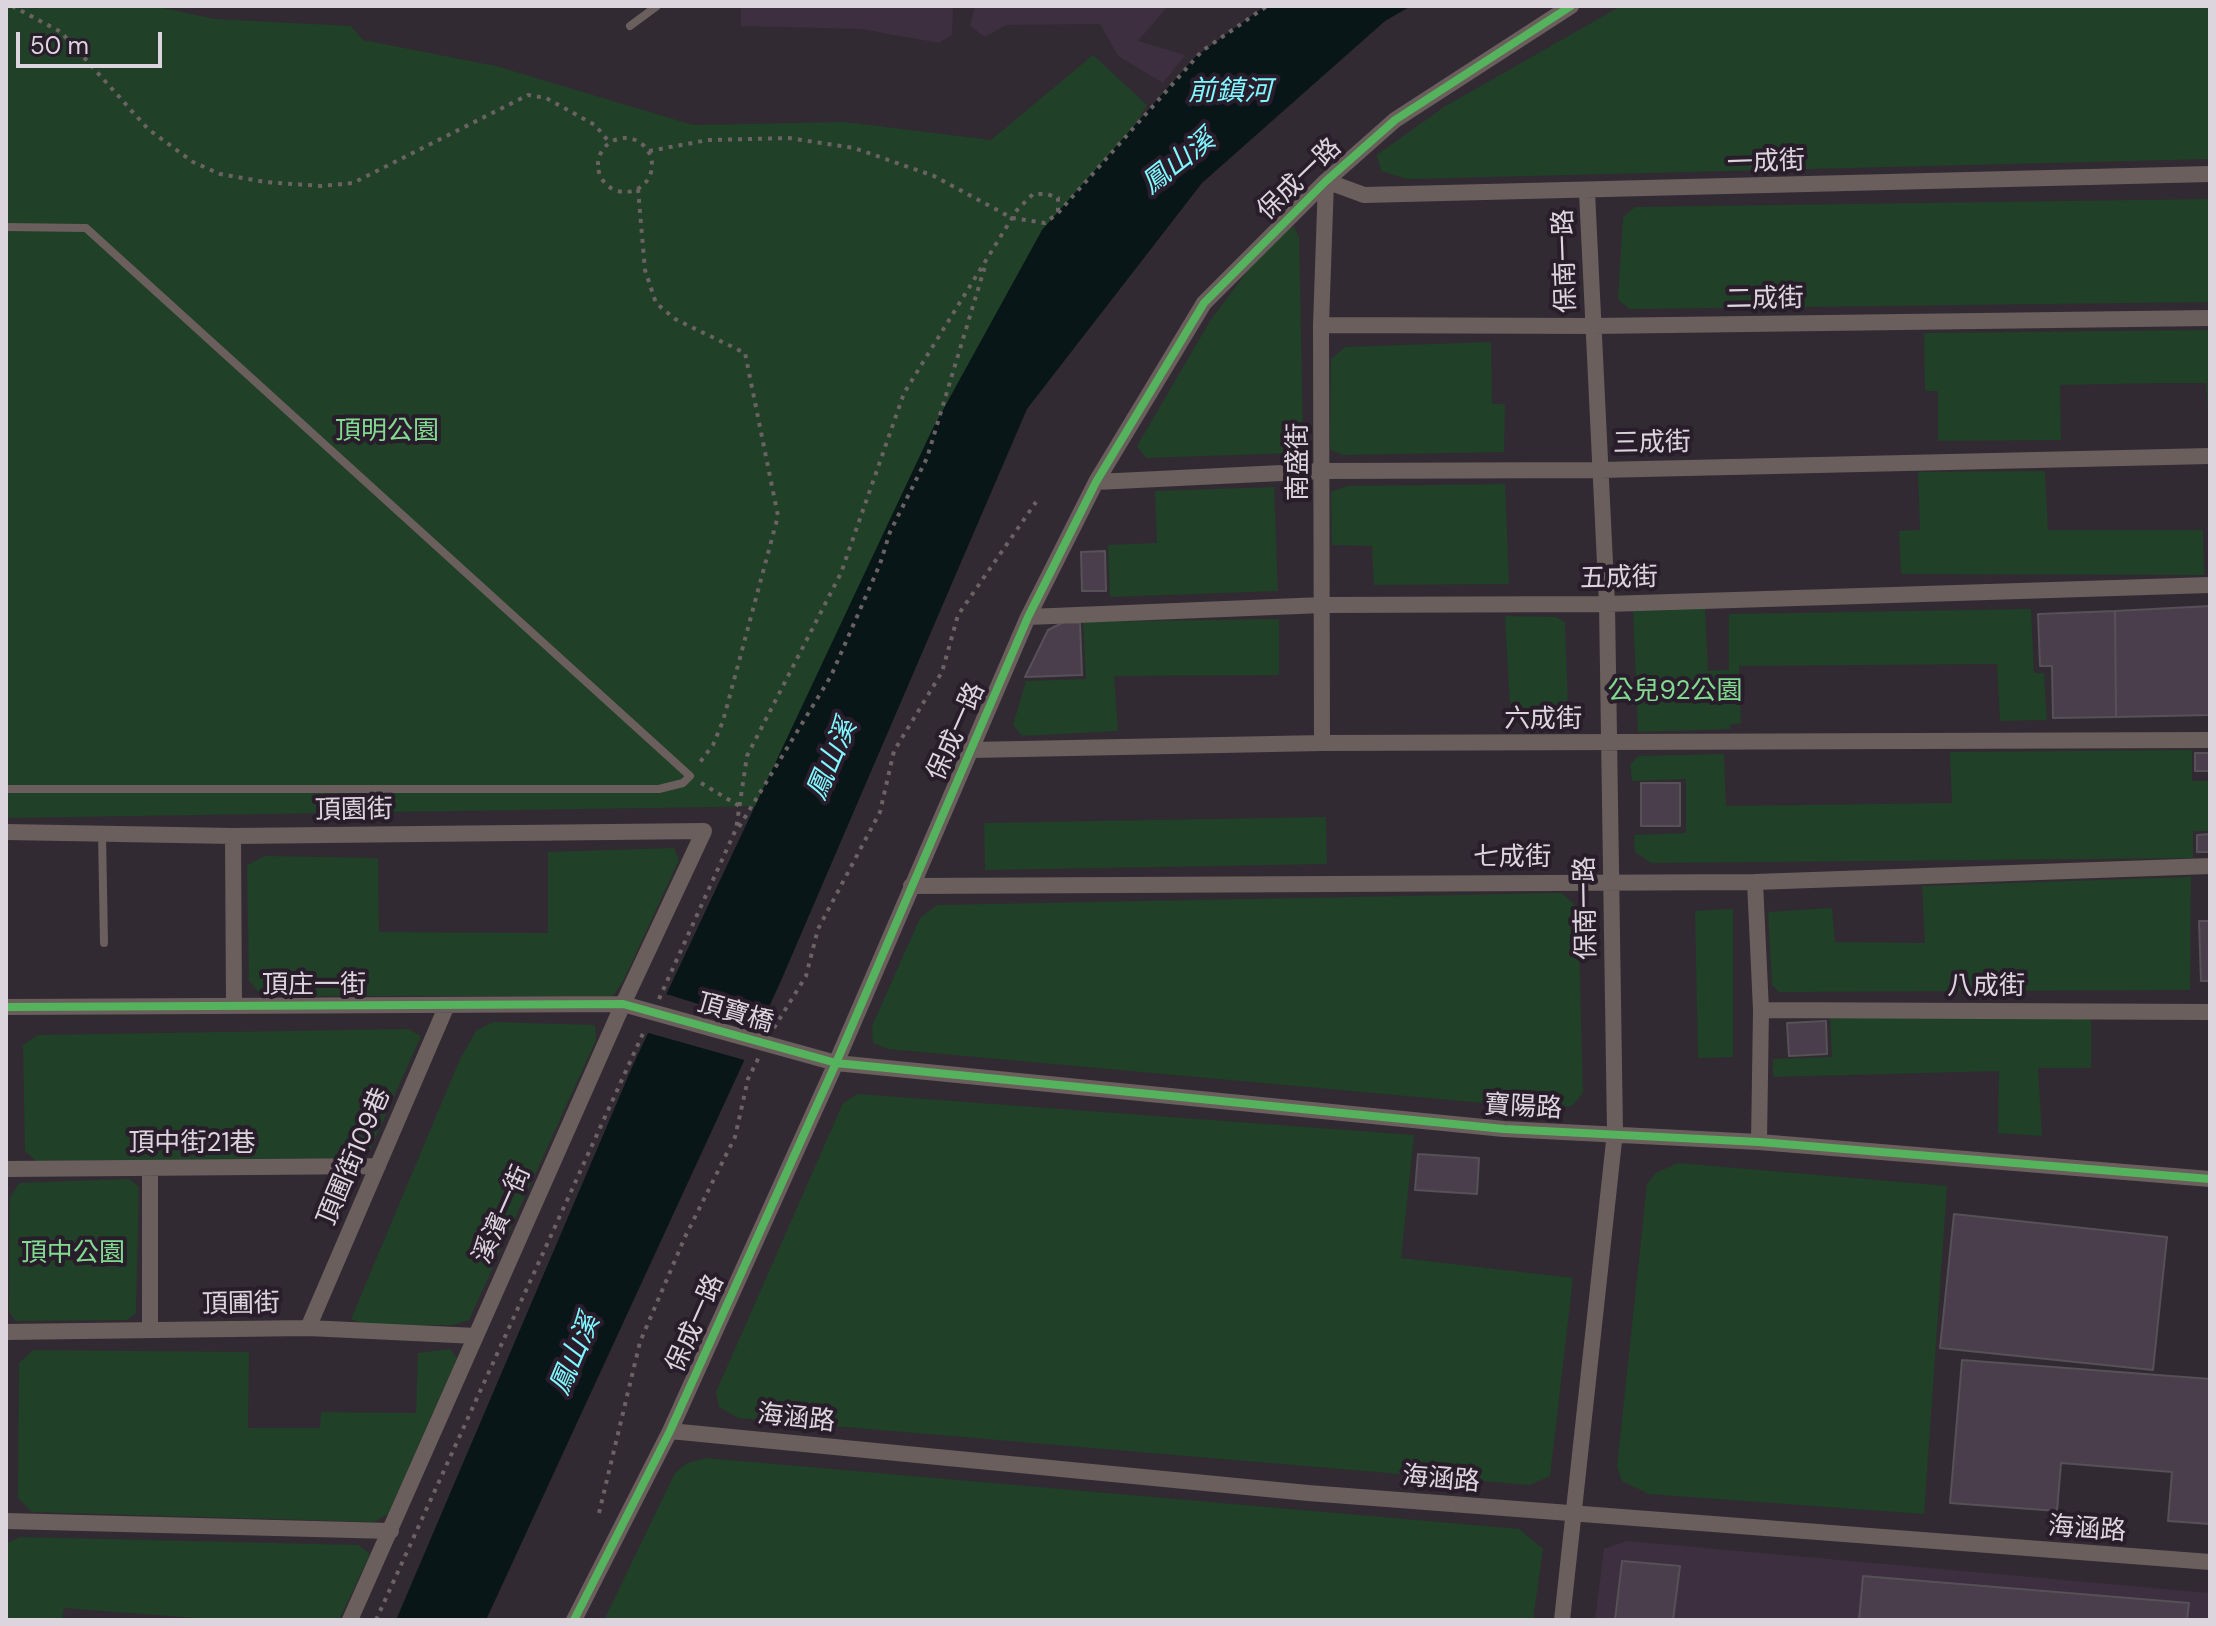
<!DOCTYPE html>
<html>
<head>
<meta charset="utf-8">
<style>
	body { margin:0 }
	#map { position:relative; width:2216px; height:1626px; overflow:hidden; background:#312a32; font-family:"DM Sans",sans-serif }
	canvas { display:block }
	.frame { position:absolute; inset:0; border:8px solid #ddd5de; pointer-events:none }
	.scale { position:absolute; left:16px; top:32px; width:146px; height:36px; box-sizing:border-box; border:4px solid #ddd5de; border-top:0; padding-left:10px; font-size:24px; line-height:28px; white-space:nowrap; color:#ddd5de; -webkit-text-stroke:6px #291d2b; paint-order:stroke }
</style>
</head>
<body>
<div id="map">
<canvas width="2216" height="1626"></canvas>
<div class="frame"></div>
<div class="scale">50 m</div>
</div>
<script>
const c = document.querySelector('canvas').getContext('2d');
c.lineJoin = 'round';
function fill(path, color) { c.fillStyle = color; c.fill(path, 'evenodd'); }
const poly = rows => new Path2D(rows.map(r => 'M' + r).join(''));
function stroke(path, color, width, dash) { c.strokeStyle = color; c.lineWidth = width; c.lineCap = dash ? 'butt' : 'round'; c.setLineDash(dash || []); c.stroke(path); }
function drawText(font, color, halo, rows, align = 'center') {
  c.font = font + ' "DM Sans","Noto Sans TC",sans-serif'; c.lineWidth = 8; c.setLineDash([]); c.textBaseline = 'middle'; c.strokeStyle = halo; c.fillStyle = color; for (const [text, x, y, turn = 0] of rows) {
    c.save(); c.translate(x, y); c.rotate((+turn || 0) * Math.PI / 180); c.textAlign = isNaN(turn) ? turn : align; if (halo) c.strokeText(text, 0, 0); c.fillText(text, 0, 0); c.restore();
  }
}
fill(poly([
	[741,6,953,6,952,35,939,43,861,29,741,26],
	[975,6,1168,6,1138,41,1185,55,1163,83,1118,56,1100,24,1006,25,985,37,970,26],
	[1627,1541,2210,1593,2210,1620,1595,1620,1604,1549]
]), '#3d2e40');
fill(poly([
	[6,6,154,6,215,19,351,26,363,40,496,66,693,125,845,122,991,140,1093,55,1147,105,928,467,778,806,6,818],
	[1621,6,2210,6,2210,159,1407,179,1381,171,1377,155,1444,107],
	[2210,199,2210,302,1629,309,1618,299,1623,217,1635,207],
	[1294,227,1299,237,1303,436,1294,453,1146,458,1137,446,1210,321,1263,250,1283,230],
	[2210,330,2210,437,2206,383,2161,383,2060,385,2061,440,1938,441,1938,391,1925,391,1924,333],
	[1491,342,1492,404,1505,404,1504,452,1342,455,1330,449,1331,359,1345,347],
	[2045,471,2048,530,2203,530,2204,575,1901,574,1899,531,1920,530,1918,472],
	[1505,484,1509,584,1374,585,1372,546,1332,545,1331,492,1347,486],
	[1274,487,1278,591,1110,597,1108,545,1157,543,1155,491],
	[1705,608,1708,671,1729,670,1729,614,2031,609,2034,673,2044,673,2047,720,2000,721,1997,664,1739,666,1741,723,1730,725,1730,729,1638,732,1633,610],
	[1505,616,1556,617,1565,622,1568,707,1559,722,1511,722],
	[1279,619,1279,675,1114,676,1118,731,1022,736,1013,725,1026,681,1086,679,1083,622],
	[2192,750,2192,781,2210,781,2210,831,2193,831,2193,858,1651,863,1635,852,1634,835,1686,833,1686,779,1632,781,1630,765,1638,756,1724,754,1726,806,1952,803,1950,752],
	[1326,817,1327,864,985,870,984,823],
	[674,848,679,860,624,979,613,996,262,996,249,981,247,865,265,856,378,858,379,932,548,933,548,852],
	[2191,877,2190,990,1779,992,1772,985,1768,912,1832,908,1835,942,1925,943,1922,886],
	[1561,893,1578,907,1583,1093,1572,1106,1550,1109,888,1049,873,1043,872,1026,920,918,937,905],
	[1733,909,1733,1057,1698,1058,1695,911],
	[2091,1012,2091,1068,2038,1068,2042,1136,1998,1133,1999,1071,1773,1077,1773,1059,1832,1057,1830,1016],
	[493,1022,595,1025,596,1040,469,1320,453,1325,365,1325,351,1319,460,1059,476,1031],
	[408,1029,421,1036,371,1148,358,1158,36,1161,25,1151,23,1045,38,1035],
	[858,1094,1414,1135,1401,1258,1573,1278,1550,1476,1530,1485,738,1418,719,1407,716,1392,843,1103],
	[1678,1163,1947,1186,1924,1514,1649,1494,1622,1481,1617,1467,1647,1184,1656,1173],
	[129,1179,139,1187,136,1313,127,1320,15,1321,9,1311,10,1198,19,1183],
	[450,1349,457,1358,388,1514,374,1522,32,1512,18,1498,19,1363,33,1350,249,1352,248,1428,320,1428,321,1412,416,1413,418,1353],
	[706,1458,1519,1529,1543,1549,1533,1620,604,1620,675,1473,687,1463],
	[20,1537,358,1545,370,1554,339,1620,223,1620,64,1608,62,1620,7,1620,7,1543]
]), '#204027');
fill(poly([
	[1265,6,1411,6,1385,21,1202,183,1027,409,780,983,486,1620,396,1620,633,1065,933,428,1042,230,1195,57]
]), '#091618');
fill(poly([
	[663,993,765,1025,748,1061,645,1032]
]), '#312a32');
const building = poly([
	[1105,551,1106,591,1082,591,1081,552,1105,551],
	[2210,606,2210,715,2116,717,2115,611,2210,606],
	[2115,611,2116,717,2053,718,2052,666,2040,666,2038,614,2115,611],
	[1064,622,1080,623,1082,675,1025,677,1048,630,1064,622],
	[2195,753,2210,753,2210,771,2195,771,2195,753],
	[1641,783,1680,783,1680,826,1641,826,1641,783],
	[2210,834,2210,852,2197,852,2197,835,2210,834],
	[2199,921,2210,921,2210,981,2201,981,2199,921],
	[1826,1021,1827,1054,1789,1056,1787,1023,1826,1021],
	[1418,1154,1479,1158,1477,1194,1415,1190,1418,1154],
	[1954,1214,2167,1237,2153,1370,1940,1348,1954,1214],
	[1962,1360,2210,1379,2210,1524,2168,1521,2172,1472,2061,1463,2057,1511,1950,1503,1962,1360],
	[1622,1561,1680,1566,1673,1620,1615,1620,1622,1561],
	[1863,1576,2189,1603,2187,1620,1859,1620,1863,1576]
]);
fill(building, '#4a3e4c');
stroke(building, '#565157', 2);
stroke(poly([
	[12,6,61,32,148,129,193,162,220,174,265,182,321,186,353,183,528,95,546,98,595,125,610,143],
	'598 165a27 27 0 1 1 54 0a27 27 0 1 1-54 0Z',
	[649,151,708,140,788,138,854,148,934,176,1012,218,1045,223,1058,213,1202,51,1267,6],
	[638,189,645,270,656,303,675,319,745,353,778,516,723,721,713,745,697,766],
	[701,783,741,807],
	[739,827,831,676,880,564,890,532,927,458,986,263],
	[659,999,736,829,747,756,841,573,904,393,1017,210,1033,194,1047,194,1058,198,1058,213],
	[774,1028,806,976,818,929,880,812,894,751,942,672,958,615,1036,502],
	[599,1513,640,1342,685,1237,735,1137,748,1079,759,1057],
	[376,1620,645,1029]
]), '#6b6263', 4, [4, 6]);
stroke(poly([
	[630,26,657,6],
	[6,227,86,228,690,776,683,783,659,789,6,789],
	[102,834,104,943]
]), '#6a5f5c', 8);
stroke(poly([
	[1321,325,1593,326,2210,318],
	[1096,482,1323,471,1600,470,2210,456],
	[1028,617,1323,605,1607,604,2210,585],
	[1322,743,1321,325,1326,181,1364,195,2210,174],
	[971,750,1322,743,2210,740],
	[6,832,233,836,704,831,623,1004,350,1620],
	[233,836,234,1006],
	[1755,882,1761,1010,1759,1142],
	[911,886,1755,882,2210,866],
	[6,1007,623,1004,836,1063,1504,1129,1759,1142,2210,1179],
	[1761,1010,2210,1012],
	[6,1169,378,1166],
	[308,1328,447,1005],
	[150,1330,150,1168],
	[6,1332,308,1328,476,1336],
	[670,1431,1308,1493,2210,1562],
	[6,1521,391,1531],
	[574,1620,670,1431,836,1063,1028,617,1096,482,1204,303,1326,181,1395,120,1571,6],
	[1562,1620,1615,1132,1607,604,1587,192]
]), '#6a5f5c', 16);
stroke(poly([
	[6,1007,623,1004,836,1063,1504,1129,1759,1142,2210,1179],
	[574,1620,670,1431,836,1063,1028,617,1096,482,1204,303,1326,181,1395,120,1571,6]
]), '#56b35d', 8);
drawText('26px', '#ddd5de', '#291d2b', [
	["一成街",1766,163,-2],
	["保成一路",1300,180,-44],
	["保南一路",1566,261,-92],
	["二成街",1765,300,-1],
	["三成街",1652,444,-1],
	["南盛街",1299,462,-90],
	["五成街",1619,579,-1],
	["六成街",1543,720],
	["保成一路",957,732,-66],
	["頂園街",354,811,-1],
	["七成街",1512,858],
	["保南一路",1587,908,-91],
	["頂庄一街",314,986],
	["八成街",1986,987],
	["頂寶橋",735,1014,16],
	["寶陽路",1523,1108,3],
	["頂中街21巷",192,1144],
	["頂圃街109巷",355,1157,-67],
	["溪濱一街",503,1215,-66],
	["頂圃街",241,1305,-1],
	["保成一路",696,1324,-66],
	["海涵路",796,1419,6],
	["海涵路",1441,1480,5],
	["海涵路",2087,1530,4]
]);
drawText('26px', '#80db90', '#291d2b', [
	["頂明公園",387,432],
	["公兒92公園",1675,692],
	["頂中公園",73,1254]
]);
drawText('italic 28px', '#7ff8ff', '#291d2b', [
	["前鎮河",1230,93],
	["鳳山溪",1179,163,-38],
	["鳳山溪",833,760,-67],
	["鳳山溪",576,1355,-67]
]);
</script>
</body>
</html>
